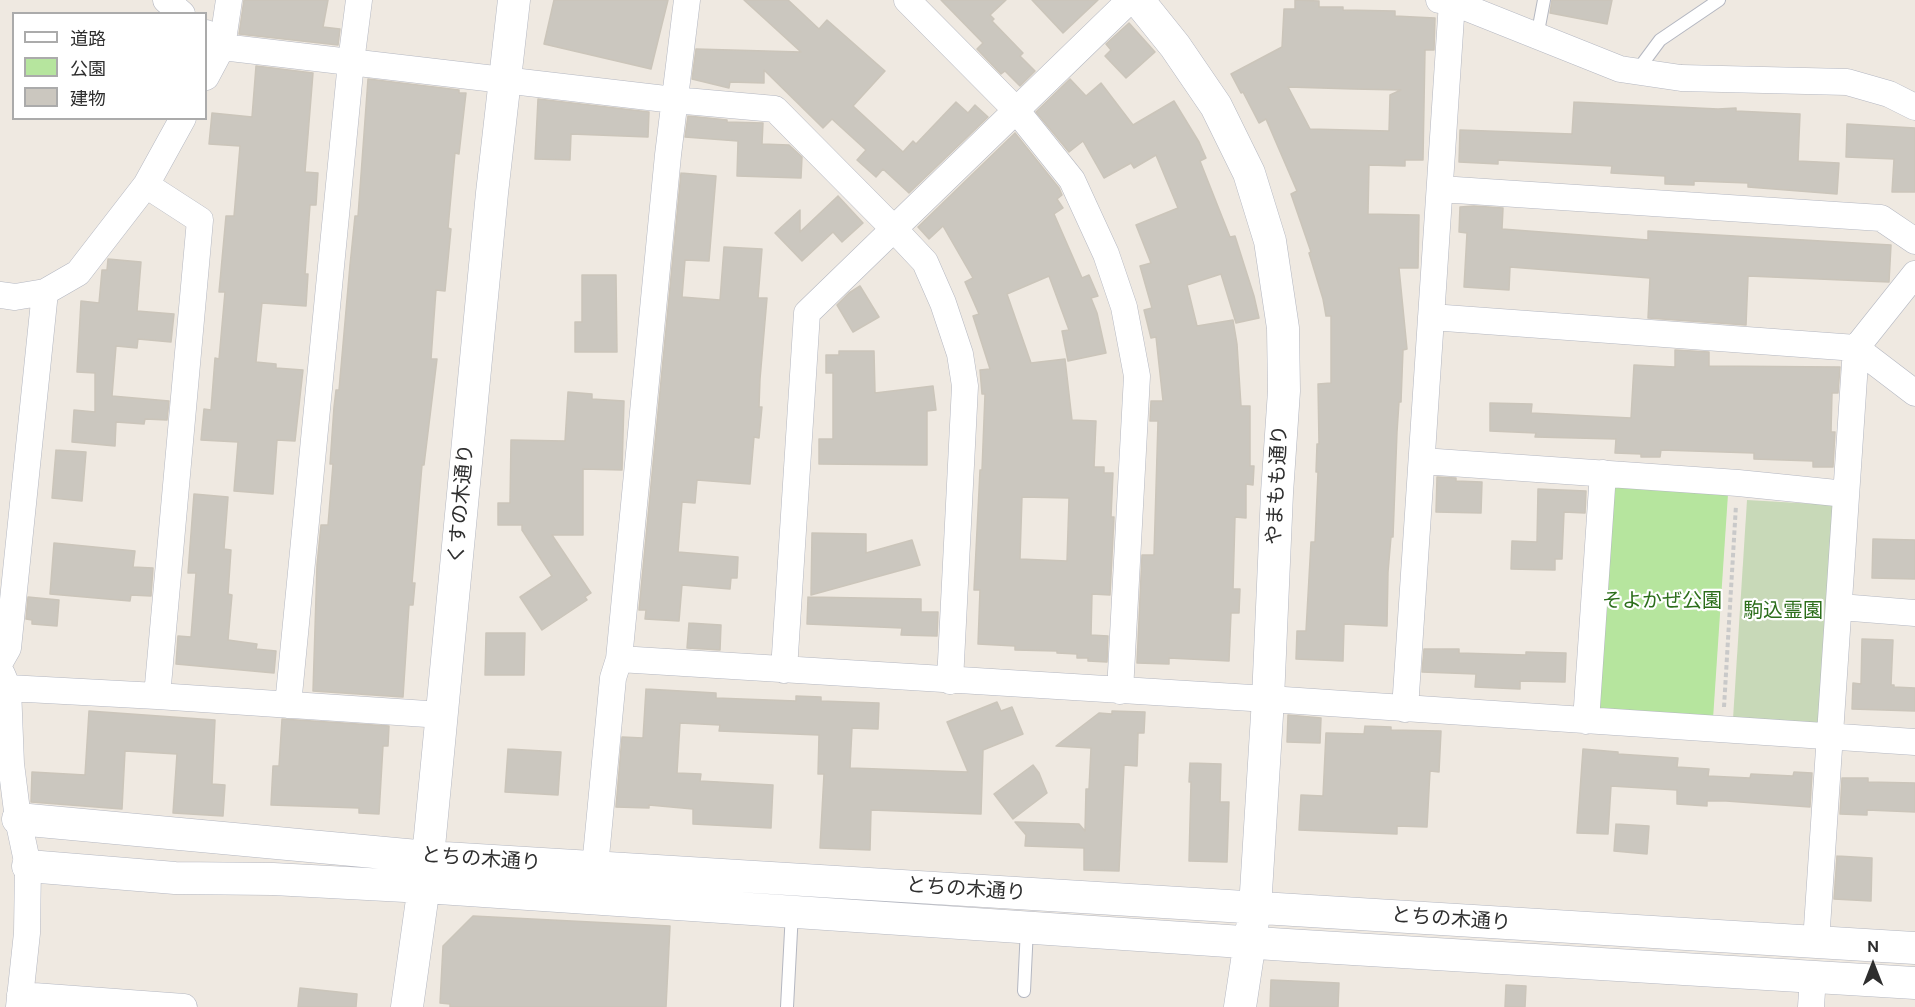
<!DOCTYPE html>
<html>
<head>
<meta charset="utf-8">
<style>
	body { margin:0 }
	#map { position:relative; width:1915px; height:1007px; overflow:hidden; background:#efe9e1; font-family:"DM Sans","Noto Sans JP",sans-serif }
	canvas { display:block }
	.legend { position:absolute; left:12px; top:12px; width:195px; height:108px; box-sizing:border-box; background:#fff; border:2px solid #ababab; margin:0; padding:8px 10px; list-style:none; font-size:18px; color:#2e2e2e }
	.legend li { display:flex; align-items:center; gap:12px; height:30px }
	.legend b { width:30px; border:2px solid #ababab }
	.north { position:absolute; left:1843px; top:935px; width:60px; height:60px; -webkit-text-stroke:4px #fff; paint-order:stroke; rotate:0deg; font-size:16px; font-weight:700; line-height:24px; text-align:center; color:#2e2e2e }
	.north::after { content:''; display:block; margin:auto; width:21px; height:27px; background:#2e2e2e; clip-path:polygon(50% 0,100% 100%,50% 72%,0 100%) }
</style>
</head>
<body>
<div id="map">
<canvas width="1915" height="1007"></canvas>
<ul class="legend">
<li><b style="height:8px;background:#fff"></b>道路</li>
<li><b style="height:16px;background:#b6e59e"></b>公園</li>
<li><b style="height:16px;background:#cbc7bf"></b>建物</li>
</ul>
<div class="north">N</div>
</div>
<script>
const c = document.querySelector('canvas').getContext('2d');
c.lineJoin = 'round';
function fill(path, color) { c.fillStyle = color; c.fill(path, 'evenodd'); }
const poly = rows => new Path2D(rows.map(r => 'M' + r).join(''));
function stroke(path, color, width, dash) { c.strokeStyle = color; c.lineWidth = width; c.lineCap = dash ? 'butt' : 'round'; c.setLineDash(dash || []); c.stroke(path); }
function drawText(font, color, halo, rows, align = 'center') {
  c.font = font + ' "DM Sans","Noto Sans JP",sans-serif'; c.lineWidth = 4.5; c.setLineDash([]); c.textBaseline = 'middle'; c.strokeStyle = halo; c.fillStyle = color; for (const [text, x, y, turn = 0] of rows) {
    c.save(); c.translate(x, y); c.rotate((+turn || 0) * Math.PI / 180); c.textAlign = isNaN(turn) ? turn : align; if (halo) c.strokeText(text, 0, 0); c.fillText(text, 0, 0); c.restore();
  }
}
fill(poly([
	[1612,487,1728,494,1713,719,1597,711]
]), '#b6e59e');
fill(poly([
	[1747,500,1833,505,1819,725,1733,719]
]), '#c8d9b8');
const building = poly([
	[244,0,328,0,323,27,340,29,338,45,239,34,244,0],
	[554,0,668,0,651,69,544,44,554,0],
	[744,0,788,0,819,29,827,20,885,71,853,106,903,152,913,141,916,144,956,102,968,113,975,105,988,117,909,193,883,169,876,177,857,160,866,150,832,119,823,128,764,70,764,83,730,82,729,88,692,79,696,49,801,52,744,0],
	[941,0,1006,0,990,15,994,19,992,21,1023,53,1020,56,1035,71,1020,86,1005,71,1001,74,977,49,983,43,941,0],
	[1032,0,1098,0,1063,33,1032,0],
	[1295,0,1319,1,1319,7,1343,7,1343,10,1395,11,1395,16,1435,18,1434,50,1425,50,1423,160,1405,160,1405,166,1369,165,1368,214,1419,215,1418,268,1399,268,1407,349,1403,350,1401,402,1399,402,1397,432,1393,537,1391,537,1388,572,1387,626,1344,624,1343,661,1296,659,1297,631,1306,631,1311,542,1315,542,1318,472,1316,472,1317,444,1319,444,1318,384,1331,383,1331,316,1326,316,1323,299,1309,253,1311,252,1291,194,1297,191,1266,119,1259,123,1243,92,1241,93,1231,74,1282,47,1284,9,1295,9,1295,0],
	[1288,87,1353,89,1401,90,1390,95,1389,131,1310,129,1288,87],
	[1552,0,1612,0,1607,24,1550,13,1552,0],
	[1129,23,1155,52,1126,78,1105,56,1111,50,1106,44,1129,23],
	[256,66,313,73,305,172,318,173,316,205,310,205,305,274,308,274,306,306,262,303,256,362,276,364,276,368,303,370,295,441,277,440,273,494,234,491,238,442,201,440,204,409,211,410,215,358,219,359,225,292,219,292,226,216,234,216,240,146,209,144,212,113,252,117,256,66],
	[368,79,459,90,459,93,466,93,459,154,455,153,448,228,451,229,445,291,436,290,431,359,437,359,424,465,422,465,412,583,415,583,413,605,409,605,403,697,313,691,317,565,321,525,328,525,333,464,330,464,334,407,336,390,339,390,350,265,355,216,358,216,368,79],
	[1070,79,1086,96,1101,83,1133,125,1174,101,1199,142,1206,158,1200,161,1230,237,1235,236,1254,296,1259,318,1236,323,1221,274,1187,285,1197,326,1233,320,1237,344,1241,406,1250,406,1250,466,1254,466,1253,485,1246,484,1246,518,1235,517,1233,589,1240,589,1239,613,1231,613,1229,661,1169,658,1169,664,1137,663,1142,555,1154,555,1158,421,1150,421,1151,401,1163,401,1156,337,1151,338,1144,310,1152,308,1140,266,1151,263,1136,225,1178,208,1156,155,1134,168,1131,163,1104,178,1083,141,1069,152,1036,112,1070,79],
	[538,99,649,112,648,137,571,134,570,160,535,159,538,99],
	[1574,102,1718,109,1736,108,1736,111,1800,114,1798,161,1839,163,1837,194,1748,187,1748,183,1694,181,1694,185,1665,184,1665,176,1611,173,1612,166,1498,160,1498,164,1459,162,1460,130,1572,134,1574,102],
	[688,116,727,120,727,122,763,123,762,144,789,145,802,157,801,178,737,176,738,141,685,137,688,116],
	[1847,124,1915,128,1915,192,1892,192,1894,159,1846,157,1847,124],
	[1015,133,1059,188,1062,195,1057,199,1063,208,1054,214,1082,278,1089,275,1098,296,1091,298,1097,313,1106,353,1068,361,1062,331,1069,330,1049,276,1007,294,1031,363,1065,359,1072,420,1096,421,1094,467,1104,467,1104,473,1113,473,1111,517,1114,517,1110,595,1092,594,1091,635,1108,636,1107,662,1088,661,1088,658,1077,658,1077,654,1057,653,1057,651,1015,650,1015,646,978,644,980,590,974,590,980,470,982,470,985,394,982,394,980,370,990,369,973,316,979,314,965,282,973,278,943,226,929,239,918,227,1015,133],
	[1022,497,1069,498,1067,561,1020,559,1022,497],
	[681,173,716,176,709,261,685,260,682,297,720,300,724,247,762,249,758,298,767,298,760,379,759,407,762,407,759,438,754,437,750,484,697,480,695,503,682,502,678,552,738,557,737,578,731,578,730,589,682,585,679,621,645,619,646,610,639,610,681,173],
	[838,196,863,223,842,242,833,232,802,261,775,233,800,210,800,232,838,196],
	[1474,206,1503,208,1502,229,1648,240,1648,231,1891,245,1889,282,1748,276,1746,325,1648,318,1650,278,1510,267,1509,290,1464,287,1467,233,1459,232,1460,207,1474,206],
	[108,259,141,262,137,311,174,314,171,342,138,339,137,348,116,346,112,396,169,401,167,420,145,419,144,424,116,422,115,446,72,442,74,410,95,412,95,373,77,372,81,301,99,303,102,270,107,270,108,259],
	[582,275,616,275,617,352,575,352,575,322,582,322,582,275],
	[860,286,879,317,853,332,837,305,849,293,860,286],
	[1675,350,1709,352,1709,366,1840,367,1838,393,1832,393,1831,432,1835,432,1833,467,1813,467,1813,461,1754,459,1754,453,1661,450,1660,457,1641,457,1641,454,1615,453,1616,439,1535,437,1536,433,1490,431,1490,403,1532,404,1531,413,1631,418,1634,365,1675,367,1675,350],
	[839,351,874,351,875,393,933,386,936,410,927,411,927,465,819,464,819,439,833,439,833,373,826,373,826,355,839,355,839,351],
	[568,392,592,394,592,399,624,401,622,470,583,469,583,535,552,535,591,593,585,597,587,600,542,630,520,597,552,576,522,530,522,525,498,525,498,503,510,503,511,440,565,441,568,392],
	[56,450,86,452,82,501,52,498,56,450],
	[1437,477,1456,478,1456,481,1482,482,1481,513,1436,512,1437,477],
	[1538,489,1586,491,1585,513,1564,512,1562,559,1555,559,1555,570,1511,569,1512,541,1537,542,1538,489],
	[194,494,228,497,224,549,231,550,228,594,232,595,228,640,257,644,256,649,276,651,274,673,176,664,178,636,191,637,196,573,188,573,194,494],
	[812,533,866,534,866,553,912,540,920,565,811,595,812,533],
	[1873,539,1915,540,1915,579,1872,578,1873,539],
	[54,543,135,551,133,567,153,568,151,596,131,595,130,601,50,594,54,543],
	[28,597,59,600,57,626,32,624,32,620,26,619,28,597],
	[808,597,921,599,921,612,938,612,937,636,901,635,902,628,807,624,808,597],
	[689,623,721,625,720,650,687,648,689,623],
	[486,633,525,633,524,675,485,675,486,633],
	[1862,639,1893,640,1891,685,1894,685,1894,687,1915,688,1915,711,1852,709,1853,683,1861,684,1862,639],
	[1424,649,1459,649,1459,653,1526,655,1526,652,1566,653,1565,682,1520,681,1520,689,1475,687,1476,674,1422,672,1424,649],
	[646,689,716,693,716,698,796,701,796,696,821,697,821,701,879,703,878,729,852,728,850,768,968,772,947,722,997,702,1001,711,1012,707,1023,734,983,750,981,814,871,810,870,850,820,848,824,774,818,774,819,735,719,731,720,725,680,723,677,773,701,774,700,781,773,785,771,828,693,824,693,809,649,805,649,808,616,807,622,737,643,738,646,689],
	[89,711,215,720,212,784,225,785,223,816,173,813,177,754,125,751,122,809,31,802,32,772,85,775,89,711],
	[1112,711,1145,712,1144,733,1138,733,1137,766,1124,765,1119,871,1084,870,1084,848,1025,846,1026,835,1015,822,1079,824,1085,831,1086,789,1089,789,1091,748,1056,746,1099,713,1112,714,1112,711],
	[1288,715,1321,718,1320,743,1287,742,1288,715],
	[282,719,389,726,388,746,383,746,379,814,359,813,359,808,271,805,273,766,279,766,282,719],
	[1365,726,1391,727,1391,730,1441,731,1439,772,1430,771,1427,827,1397,826,1397,834,1299,830,1301,795,1323,796,1326,733,1364,734,1365,726],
	[508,749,561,752,558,795,505,792,508,749],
	[1583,749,1618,752,1618,754,1678,758,1677,767,1709,769,1708,776,1750,778,1751,774,1793,776,1794,772,1812,773,1810,807,1726,801,1707,801,1707,806,1677,804,1677,790,1611,786,1608,834,1577,833,1583,749],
	[1190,763,1221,764,1220,802,1229,802,1227,862,1189,861,1191,782,1189,782,1190,763],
	[1033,765,1039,773,1047,793,1013,819,994,794,1033,765],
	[1842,778,1868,778,1868,782,1915,783,1915,812,1867,810,1867,815,1840,814,1842,778],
	[1616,824,1649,826,1647,854,1614,851,1616,824],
	[1837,856,1872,858,1871,901,1834,899,1837,856],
	[473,916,670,926,666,1007,450,1007,450,1004,440,1003,443,946,473,916],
	[1271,980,1339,983,1338,1007,1270,1007,1271,980],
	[1506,985,1526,986,1525,1007,1505,1007,1506,985],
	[300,988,357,994,356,1007,298,1007,300,988]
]);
fill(building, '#cbc7bf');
stroke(building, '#cbc5ba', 1.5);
const service = poly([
	[1537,37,1544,0],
	[1637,71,1660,40,1719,0],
	[1024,991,1027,928],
	[787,1007,792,912]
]);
const minor = poly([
	[166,0,182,14],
	[907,0,1016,110,1072,180,1106,254,1124,307,1137,376,1120,691],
	[1439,0,1452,2,1620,69,1681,78,1847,82,1889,94,1915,107],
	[206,33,222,47,674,100,775,109,893,228,925,262,943,303,960,354,965,386,950,681],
	[206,77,222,47,229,0],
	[146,185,200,220,157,696],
	[1440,189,1881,218,1915,241],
	[0,295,15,297,45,292,78,273,146,185,183,118],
	[1431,317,1856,348,1915,393],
	[1422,461,1738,483,1846,494],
	[1840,607,1915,613],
	[619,659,1284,700,1915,742],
	[0,662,8,648,45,292],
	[784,670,807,313,1130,0],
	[2,674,8,688,11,764,18,819,28,866,27,933,19,1007],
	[8,688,157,696,442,715],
	[288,705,351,62,359,0],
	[1405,709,1452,2],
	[1586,721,1603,473],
	[595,867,613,678,619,659,668,155,687,0],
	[1816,942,1856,348,1915,274],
	[20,995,184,1007],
	[1811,1007,1813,976]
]);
const tertiary = poly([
	[1138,0,1175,46,1216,106,1249,173,1270,241,1283,328,1284,391,1277,493,1268,699,1255,908,1240,1007],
	[18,819,428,857,1915,948],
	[28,866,175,878,273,879,424,887,1287,945,1915,983],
	[407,1007,428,857,492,193,514,0]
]);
stroke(service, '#b4b7c1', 14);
stroke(minor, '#b4b7c1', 27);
stroke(tertiary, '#b4b7c1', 33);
stroke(poly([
	[1724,707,1736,505]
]), '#c9c9c9', 4, [4.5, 3]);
stroke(service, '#fff', 12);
stroke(minor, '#fff', 26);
stroke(tertiary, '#fff', 32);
drawText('20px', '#2e2e2e', '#fff', [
	["やまもも通り",1278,485,-87],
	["くすの木通り",462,504,-85],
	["とちの木通り",481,860,4],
	["とちの木通り",966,890,4],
	["とちの木通り",1451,920,4]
]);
drawText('20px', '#2c6e1b', '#fff', [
	["そよかぜ公園",1662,602],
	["駒込霊園",1783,612]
]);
</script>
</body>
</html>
